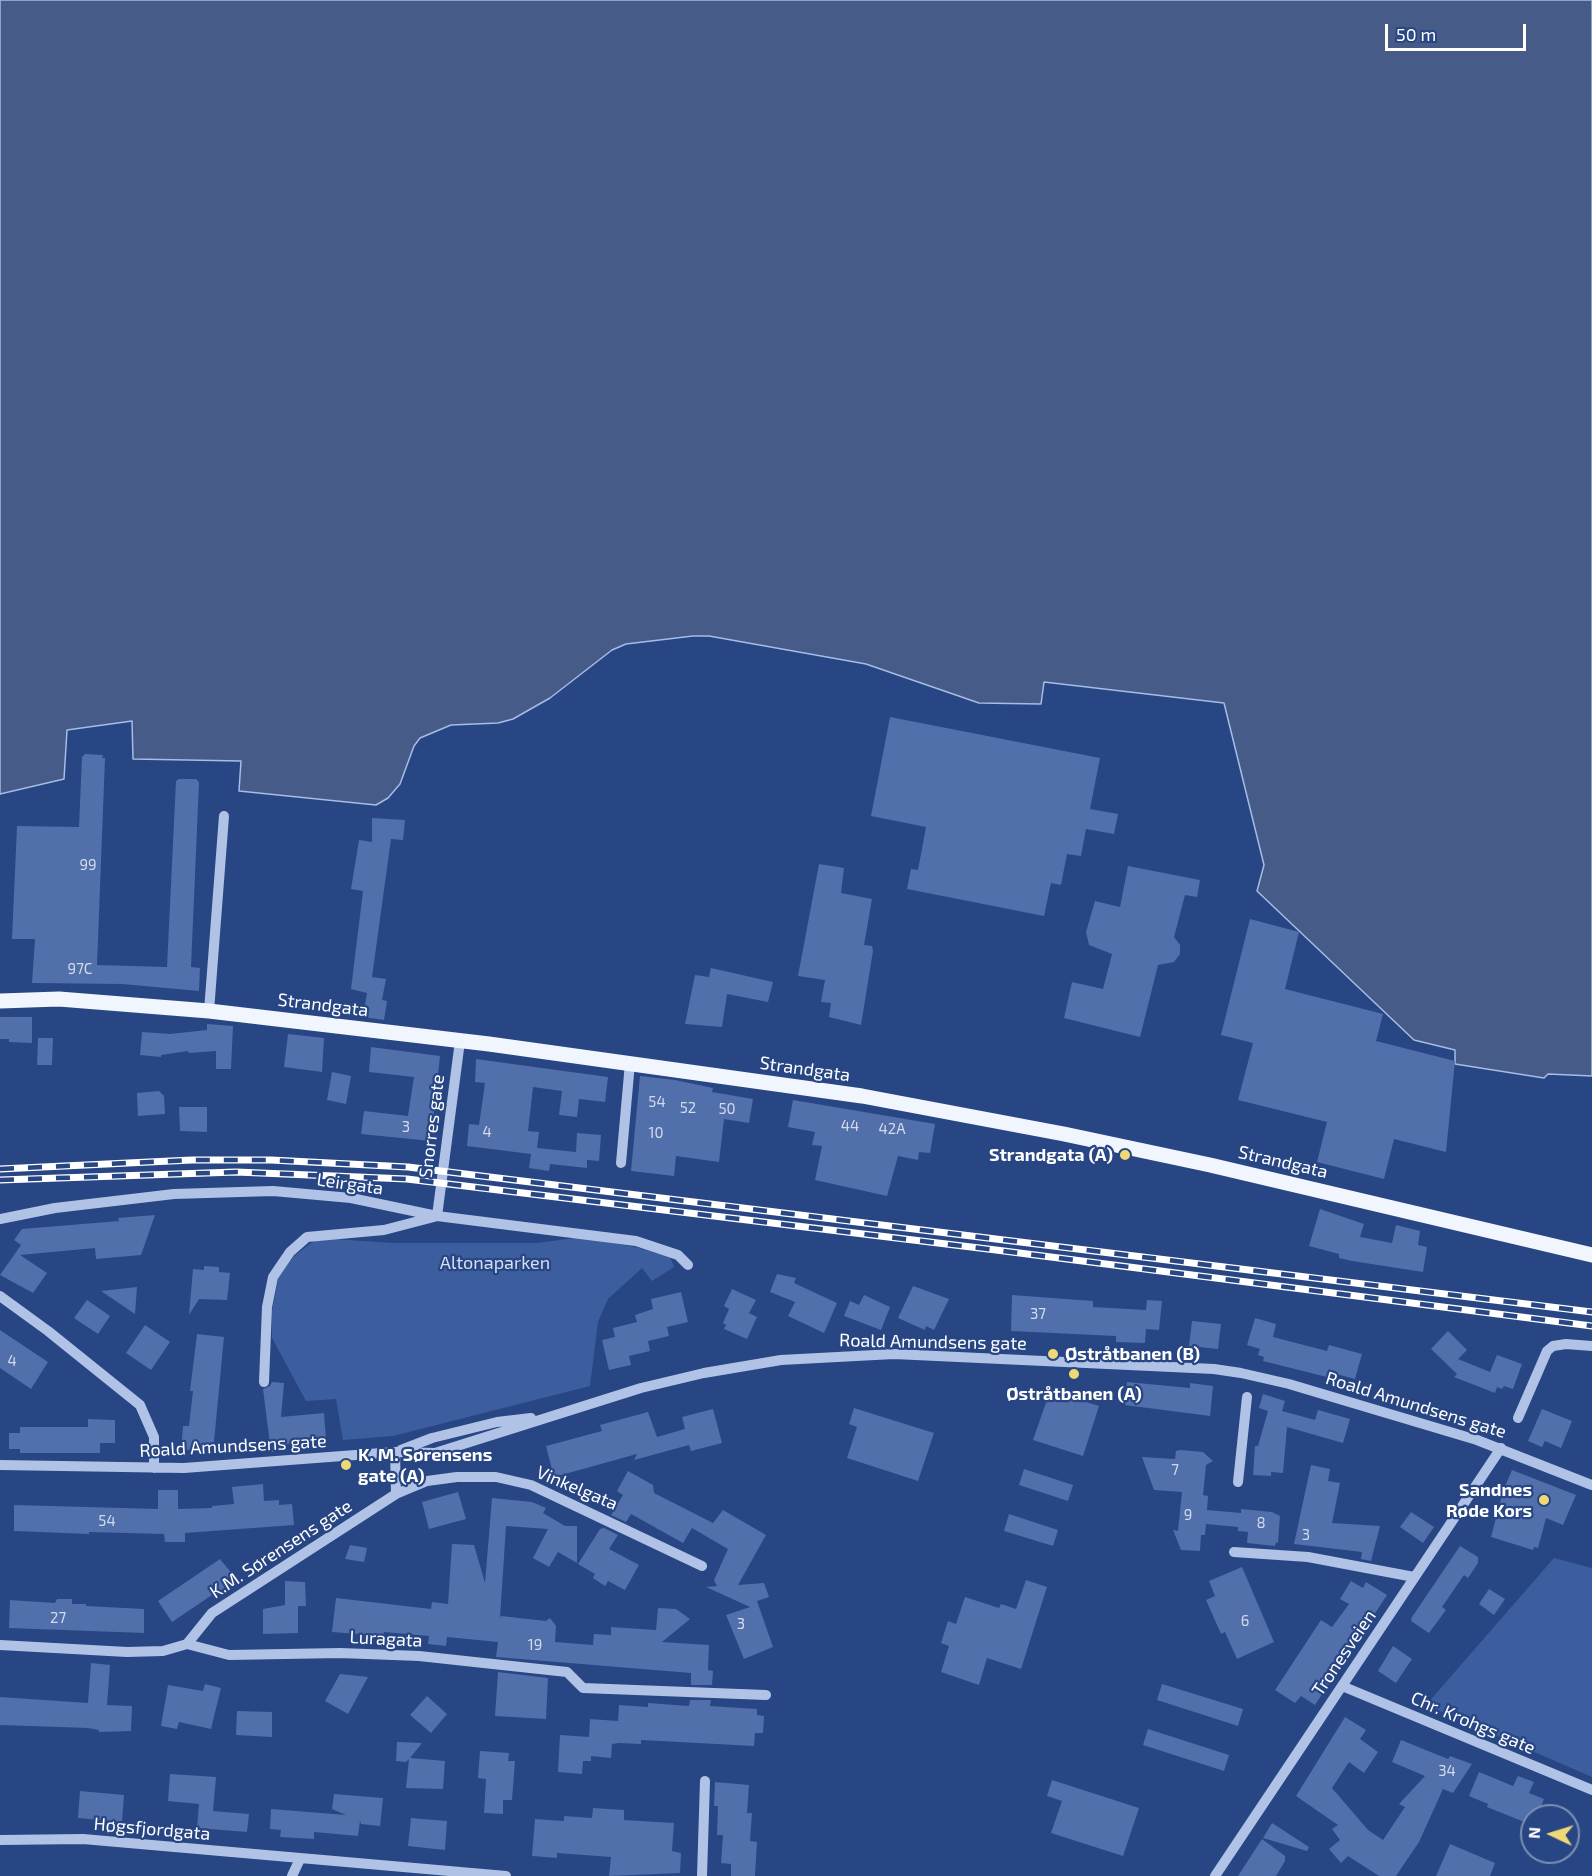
<!DOCTYPE html>
<html>
<head>
<meta charset="utf-8">
<style>
	body { margin:0 }
	#map { position:relative; width:1592px; height:1876px; overflow:hidden; background:#274683; font-family:"Exo 2",sans-serif }
	canvas { display:block }
	.north { position:absolute; left:1520px; top:1804px; width:60px; height:60px; box-sizing:border-box; background:#274683; border:2px solid #7d90b5; border-radius:50%; rotate:274deg; font-size:16px; font-weight:700; line-height:24px; text-align:center; color:#fff }
	.north::after { content:''; display:block; margin:auto; width:21px; height:27px; background:#efd976; clip-path:polygon(50% 0,100% 100%,50% 72%,0 100%) }
	.scale { position:absolute; left:1385px; top:24px; width:141px; height:27px; box-sizing:border-box; border:3px solid #fff; border-top:0; padding-left:8px; font-size:18px; line-height:21px; white-space:nowrap; color:#fff; -webkit-text-stroke:4px #274683; paint-order:stroke }
</style>
</head>
<body>
<div id="map">
<canvas width="1592" height="1876"></canvas>
<div class="north">N</div>
<div class="scale">50 m</div>
</div>
<script>
const c = document.querySelector('canvas').getContext('2d');
c.lineJoin = 'round';
function fill(path, color) { c.fillStyle = color; c.fill(path, 'evenodd'); }
const poly = rows => new Path2D(rows.map(r => 'M' + r).join(''));
function stroke(path, color, width, dash) { c.strokeStyle = color; c.lineWidth = width; c.lineCap = dash ? 'butt' : 'round'; c.setLineDash(dash || []); c.stroke(path); }
function drawText(font, color, halo, rows, align = 'center') {
  c.font = font + ' "Exo 2",sans-serif'; c.lineWidth = 4.5; c.setLineDash([]); c.textBaseline = 'middle'; c.strokeStyle = halo; c.fillStyle = color; for (const [text, x, y, turn = 0] of rows) {
    c.save(); c.translate(x, y); c.rotate((+turn || 0) * Math.PI / 180); c.textAlign = isNaN(turn) ? turn : align; if (halo) c.strokeText(text, 0, 0); c.fillText(text, 0, 0); c.restore();
  }
}
fill(poly([
	[581,1237,635,1247,670,1257,674,1267,652,1281,642,1268,608,1299,598,1322,590,1386,393,1436,343,1440,336,1399,306,1401,272,1338,272,1311,279,1275,294,1256,318,1238,392,1243,538,1243],
	[1554,1558,1592,1568,1592,1777,1426,1705]
]), '#3c5e9f');
const water = poly([
	[0,0,1592,0,1592,1076,1548,1074,1544,1078,1455,1064,1455,1050,1414,1040,1257,891,1264,865,1224,703,1044,682,1041,704,979,703,866,664,709,636,693,636,626,644,612,650,550,698,513,719,498,723,451,725,420,738,414,746,400,784,388,798,376,805,239,791,241,761,133,759,132,721,67,730,64,779,0,794,0,0]
]);
fill(water, '#465b87');
stroke(water, '#a5bde7', 1.5);
fill(poly([
	[890,717,1100,758,1090,809,1118,814,1114,834,1086,829,1081,856,1067,854,1061,885,1051,883,1044,916,907,889,911,869,918,870,926,827,871,816],
	[85,754,103,755,102,758,105,758,97,965,167,967,176,781,179,779,196,779,199,782,191,967,200,968,199,991,122,984,32,983,35,939,12,939,17,826,79,827,82,757],
	[372,818,405,820,403,840,391,839,372,977,386,979,382,1000,387,1001,384,1020,363,1017,367,993,351,989,363,891,351,889,359,840,372,842],
	[819,864,844,868,841,893,872,899,864,945,872,946,873,951,861,1025,829,1017,831,1003,821,1002,825,980,798,976],
	[1128,866,1200,880,1197,897,1185,895,1174,937,1180,945,1180,954,1174,962,1158,965,1140,1037,1064,1018,1072,982,1103,989,1112,954,1089,945,1086,932,1095,901,1120,907],
	[1250,919,1299,932,1285,989,1383,1014,1376,1041,1455,1061,1446,1152,1394,1139,1384,1179,1317,1162,1327,1122,1238,1100,1253,1043,1221,1035],
	[711,968,773,982,768,1002,727,994,722,1027,685,1024,695,975,709,977],
	[0,1017,32,1017,32,1043,9,1042,9,1039,0,1039],
	[207,1024,233,1026,231,1069,216,1069,216,1051,189,1053,188,1051,161,1055,161,1057,140,1055,142,1032,170,1034,207,1030],
	[288,1034,324,1038,322,1072,284,1067],
	[38,1038,53,1038,52,1065,37,1065],
	[371,1047,440,1056,431,1141,361,1134,364,1111,408,1116,414,1077,369,1072],
	[476,1059,608,1077,605,1102,579,1099,577,1117,559,1115,562,1091,533,1087,528,1131,539,1132,537,1148,576,1152,577,1133,601,1135,599,1161,587,1160,587,1168,550,1164,549,1171,529,1168,531,1154,467,1146,469,1124,479,1125,485,1083,475,1082],
	[332,1072,351,1076,346,1104,327,1100],
	[640,1076,675,1080,713,1088,712,1092,753,1099,749,1123,724,1119,719,1162,676,1156,674,1176,631,1171],
	[159,1091,164,1096,165,1114,138,1116,137,1093],
	[793,1100,935,1124,930,1153,919,1152,918,1160,898,1156,887,1196,815,1180,822,1146,812,1145,815,1132,788,1127],
	[179,1107,207,1107,207,1132,180,1131],
	[1320,1209,1364,1224,1360,1237,1392,1243,1396,1225,1420,1231,1418,1245,1427,1247,1423,1272,1352,1261,1339,1258,1339,1254,1309,1246],
	[155,1215,141,1255,96,1259,95,1248,20,1255,47,1273,33,1293,0,1275,21,1245,14,1240,22,1229,119,1221,118,1218],
	[204,1266,219,1267,219,1272,230,1273,227,1300,199,1299,189,1315,193,1269,204,1270],
	[777,1274,796,1278,794,1283,837,1303,824,1333,788,1316,795,1302,770,1292],
	[913,1286,949,1299,934,1330,926,1326,925,1330,898,1318],
	[137,1287,135,1314,101,1291],
	[732,1289,756,1300,749,1313,757,1317,747,1339,724,1329,726,1325,723,1323,729,1309,724,1306],
	[681,1292,688,1322,667,1327,669,1336,648,1341,650,1351,629,1356,631,1365,609,1370,602,1340,615,1337,613,1328,637,1322,635,1315,653,1309,651,1299],
	[864,1295,890,1307,881,1330,844,1316,850,1301,859,1305],
	[1012,1295,1093,1301,1093,1307,1146,1310,1147,1300,1162,1301,1159,1330,1146,1329,1145,1343,1116,1342,1116,1336,1011,1331],
	[87,1300,110,1316,98,1334,74,1318],
	[1255,1318,1276,1324,1273,1337,1327,1351,1329,1345,1362,1354,1355,1379,1332,1373,1331,1378,1263,1361,1264,1357,1258,1355,1260,1349,1247,1345],
	[1192,1321,1221,1324,1218,1349,1189,1346],
	[145,1325,170,1342,151,1370,126,1353],
	[0,1330,48,1362,31,1389,0,1368],
	[1448,1331,1467,1350,1458,1359,1490,1372,1497,1355,1522,1364,1513,1389,1504,1386,1502,1389,1497,1387,1495,1393,1454,1377,1457,1374,1431,1349],
	[197,1334,224,1337,213,1452,181,1449,183,1426,189,1426,193,1391,190,1391],
	[272,1382,284,1383,281,1417,324,1413,326,1440,278,1445,277,1452,271,1452,263,1389,270,1386],
	[1127,1382,1190,1388,1190,1383,1213,1386,1210,1416,1125,1405],
	[1050,1391,1099,1406,1083,1456,1033,1440],
	[1263,1394,1285,1401,1282,1411,1315,1420,1318,1410,1350,1419,1343,1443,1287,1427,1283,1473,1271,1472,1271,1476,1253,1475,1255,1446,1258,1446,1268,1411,1259,1408],
	[854,1408,934,1433,918,1481,847,1458,857,1427,849,1424],
	[713,1409,722,1443,691,1451,689,1445,634,1460,637,1454,554,1477,546,1446,602,1431,600,1425,648,1412,657,1437,685,1429,682,1417],
	[1542,1409,1572,1421,1561,1448,1545,1441,1542,1447,1528,1441],
	[88,1419,115,1420,115,1443,100,1443,100,1453,20,1453,20,1449,9,1449,9,1433,20,1433,20,1427,88,1427],
	[1180,1450,1203,1452,1213,1461,1206,1465,1203,1495,1208,1496,1207,1510,1241,1513,1241,1509,1272,1512,1280,1516,1278,1543,1276,1542,1275,1546,1247,1543,1248,1532,1238,1531,1238,1527,1206,1524,1205,1535,1201,1535,1200,1551,1181,1550,1173,1530,1178,1531,1182,1492,1154,1490,1142,1457,1175,1459,1176,1451],
	[1311,1465,1330,1469,1328,1481,1340,1483,1332,1523,1380,1526,1371,1561,1361,1559,1362,1552,1294,1544],
	[1024,1469,1073,1485,1068,1501,1019,1485],
	[1512,1470,1576,1495,1563,1525,1546,1518,1538,1548,1534,1547,1533,1550,1491,1537,1503,1491],
	[628,1471,653,1485,654,1493,713,1523,723,1510,766,1535,738,1585,764,1583,769,1597,757,1601,773,1647,744,1659,726,1615,750,1607,706,1587,717,1586,714,1580,728,1549,692,1528,683,1543,631,1514,626,1522,611,1515,623,1495,617,1491],
	[263,1484,264,1501,279,1500,279,1505,292,1504,294,1525,185,1533,185,1542,165,1542,164,1534,89,1532,89,1534,14,1531,14,1505,158,1509,158,1490,178,1490,178,1509,212,1508,212,1506,234,1504,232,1487],
	[458,1492,466,1519,429,1529,422,1502],
	[492,1498,532,1502,546,1508,543,1513,565,1526,577,1526,577,1563,558,1552,549,1567,533,1558,548,1529,506,1526,500,1618,501,1616,546,1621,550,1618,556,1626,555,1642,593,1645,594,1634,611,1635,611,1627,656,1630,658,1608,676,1609,690,1619,662,1642,709,1645,708,1670,713,1671,712,1685,691,1685,691,1673,496,1657,498,1642,447,1637,446,1646,428,1644,429,1636,384,1632,383,1636,332,1632,336,1598,431,1609,432,1602,448,1604,452,1544,474,1545,485,1583],
	[1411,1512,1434,1527,1423,1543,1400,1527],
	[1009,1514,1058,1530,1053,1546,1004,1531],
	[604,1528,618,1535,609,1549,639,1565,625,1590,608,1581,605,1586,593,1578,595,1574,578,1564,600,1529],
	[350,1545,367,1548,364,1562,345,1559],
	[1460,1546,1478,1557,1478,1563,1468,1578,1464,1575,1442,1607,1446,1610,1429,1633,1411,1621,1412,1617],
	[220,1559,238,1581,221,1594,219,1590,212,1595,172,1622,158,1601],
	[1242,1567,1274,1642,1237,1659,1225,1632,1221,1634,1206,1600,1215,1596,1209,1581],
	[1026,1580,1047,1587,1021,1669,987,1658,979,1685,941,1672,949,1646,941,1643,948,1621,956,1624,965,1597,999,1608,1001,1604,1016,1609],
	[285,1581,305,1582,306,1606,298,1606,298,1633,263,1634,263,1609,285,1605],
	[1351,1581,1363,1588,1366,1582,1387,1595,1315,1705,1301,1696,1295,1703,1275,1690,1321,1620,1332,1627,1349,1604,1340,1599],
	[1489,1589,1505,1599,1494,1615,1479,1604],
	[57,1599,72,1599,72,1604,86,1604,86,1606,144,1609,144,1633,9,1628,10,1600,55,1603],
	[1393,1646,1412,1659,1396,1683,1378,1671],
	[91,1663,110,1665,107,1705,132,1706,131,1731,99,1732,99,1730,88,1728,0,1725,0,1697,88,1703],
	[498,1672,548,1678,546,1719,495,1716],
	[340,1674,368,1677,348,1714,325,1701],
	[205,1684,221,1688,211,1729,179,1722,177,1729,161,1726,168,1685,203,1691],
	[1162,1684,1243,1709,1238,1726,1157,1700],
	[427,1696,447,1714,431,1733,410,1715],
	[690,1700,711,1700,710,1706,757,1709,757,1715,764,1716,763,1733,755,1733,754,1746,641,1740,641,1744,619,1743,612,1744,611,1758,591,1756,591,1761,583,1761,582,1774,558,1772,560,1735,589,1737,590,1719,618,1721,619,1705,648,1707,648,1703,689,1706],
	[237,1711,272,1712,272,1737,236,1735],
	[1345,1717,1366,1730,1360,1739,1378,1752,1364,1773,1349,1762,1332,1788,1368,1830,1383,1840,1405,1807,1399,1804,1425,1776,1392,1762,1401,1740,1448,1759,1450,1756,1472,1764,1453,1793,1443,1789,1419,1842,1396,1876,1379,1876,1348,1856,1341,1863,1329,1849,1340,1840,1332,1829,1338,1825,1296,1796],
	[1148,1729,1229,1755,1224,1771,1143,1745],
	[397,1742,422,1743,410,1758,445,1761,443,1789,406,1788,409,1759,406,1762,396,1761],
	[480,1751,509,1753,508,1761,515,1761,512,1800,503,1800,503,1814,484,1813,486,1779,478,1778],
	[1479,1772,1513,1786,1518,1776,1534,1782,1529,1793,1544,1799,1537,1816,1532,1816,1532,1825,1487,1807,1488,1804,1469,1796],
	[170,1774,216,1777,213,1811,249,1814,247,1832,197,1828,199,1804,168,1801],
	[1052,1780,1139,1808,1123,1856,1051,1833,1062,1801,1047,1796],
	[715,1782,749,1785,747,1813,752,1813,750,1841,757,1842,755,1876,731,1876,731,1864,721,1863,723,1835,717,1835,718,1806,714,1806],
	[80,1791,124,1795,122,1822,78,1818],
	[334,1794,383,1798,380,1826,361,1824,360,1821,358,1836,314,1832,314,1839,280,1837,281,1830,270,1829,271,1809,346,1815,332,1809],
	[593,1808,624,1810,624,1820,674,1823,672,1851,681,1853,680,1873,609,1876,611,1857,557,1853,557,1858,532,1856,535,1819,564,1821,564,1816,592,1818],
	[411,1818,447,1821,445,1850,408,1846],
	[1272,1823,1309,1847,1307,1851,1263,1838],
	[1262,1839,1285,1856,1285,1861,1276,1876,1238,1876],
	[1450,1844,1495,1863,1490,1876,1436,1876]
]), '#506fab');
stroke(poly([
	[209,1011,224,816],
	[621,1163,630,1063],
	[437,1216,460,1041],
	[0,1219,55,1208,174,1194,273,1191,351,1198,437,1216,636,1241,678,1255,688,1265],
	[0,1296,48,1331,140,1405,154,1437,154,1468],
	[264,1382,267,1307,273,1277,290,1252,307,1237,384,1230,434,1217],
	[1518,1418,1547,1351,1553,1346,1566,1344,1592,1346],
	[401,1450,432,1438,497,1422,531,1418],
	[0,1465,184,1468,395,1452,435,1453,641,1388,704,1373,781,1360,894,1354,1214,1369,1241,1373,1289,1384,1477,1440,1592,1485],
	[1238,1482,1247,1397],
	[396,1494,427,1481,457,1477,496,1477,531,1485,702,1566],
	[1234,1552,1308,1557,1414,1577],
	[187,1644,212,1613,396,1494,395,1452],
	[0,1645,127,1652,163,1651,187,1644,229,1655,340,1653,419,1656,567,1672,583,1688,766,1695],
	[1342,1686,1592,1790],
	[0,1840,83,1839,506,1876],
	[292,1876,300,1859],
	[702,1876,705,1781],
	[1215,1876,1501,1448]
]), '#b0c3e7', 10);
stroke(poly([
	[0,1001,59,999,209,1011,489,1044,862,1096,1064,1134,1210,1165,1592,1255]
]), '#f1f5fd', 15);
const rail = poly([
	[0,1169,192,1160,271,1160,408,1167,1592,1312],
	[0,1180,236,1172,407,1179,996,1250,1592,1326]
]);
stroke(rail, '#fff', 7);
stroke(rail, '#274683', 4.5, [14]);
for (const [x, y, r, color] of [
	[1125,1155,6,"#efd976"],
	[1053,1354,6,"#efd976"],
	[1074,1374,6,"#efd976"],
	[346,1465,6,"#efd976"],
	[1544,1500,6,"#efd976"]
]) { const dot = new Path2D(); dot.arc(x, y, r, 0, 2 * Math.PI); c.fillStyle = color; c.fill(dot); stroke(dot, '#274683', 2); }
drawText('15px', '#d3dbea', null, [
	["99",88,865],
	["97C",80,969],
	["54",657,1102],
	["52",688,1108],
	["50",727,1109],
	["44",850,1126],
	["3",406,1127],
	["42A",892,1129],
	["4",487,1132],
	["10",656,1133],
	["37",1038,1314],
	["4",12,1361],
	["7",1175,1470],
	["9",1188,1515],
	["54",107,1521],
	["8",1261,1523],
	["3",1306,1535],
	["27",58,1618],
	["6",1245,1621],
	["3",741,1624],
	["19",535,1645],
	["34",1447,1771]
]);
drawText('18px', '#fff', '#274683', [
	["Strandgata",323,1005,7],
	["Strandgata",805,1069,8],
	["Snorres gate",432,1126,-83],
	["Strandgata",1283,1162,13],
	["Leirgata",350,1184,8],
	["Roald Amundsens gate",933,1342,1],
	["Roald Amundsens gate",1416,1405,17],
	["Roald Amundsens gate",233,1446,-3],
	["Vinkelgata",577,1488,23],
	["K.M. Sørensens gate",281,1549,-33],
	["Luragata",386,1639,3],
	["Tronesveien",1344,1653,-56],
	["Chr. Krohgs gate",1473,1723,23],
	["Høgsfjordgata",152,1829,5]
]);
drawText('bold 18px', '#fff', '#274683', [
	["Strandgata (A)",1113,1155],
	["Østråtbanen (B)",1065,1354,"left"],
	["Østråtbanen (A)",1074,1394,"center"],
	["K. M. Sørensens",358,1455,"left"],
	["gate (A)",358,1476,"left"],
	["Sandnes",1532,1490],
	["Røde Kors",1532,1511]
], 'right');
drawText('18px', '#d3dff5', '#274683', [
	["Altonaparken",495,1263]
]);
</script>
</body>
</html>
